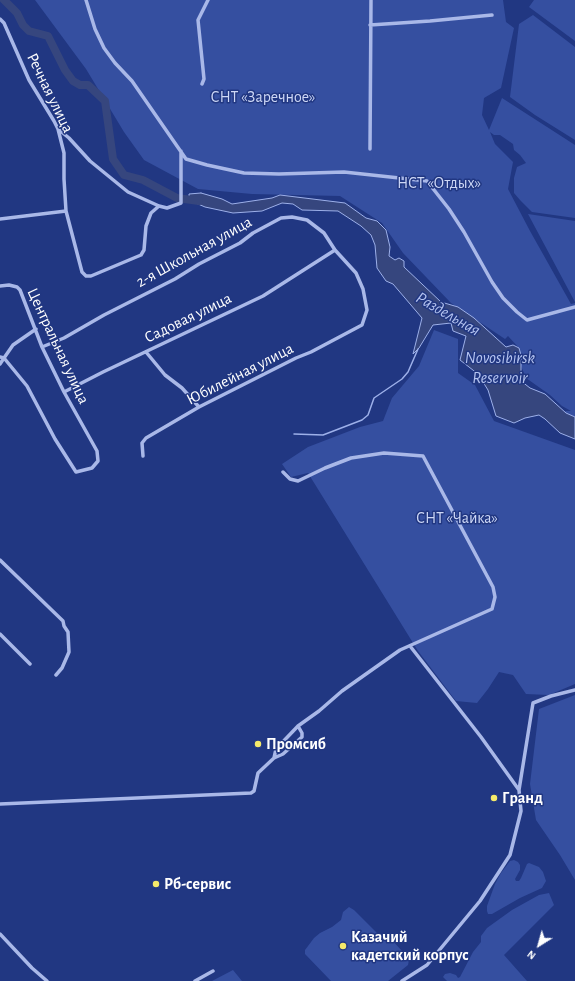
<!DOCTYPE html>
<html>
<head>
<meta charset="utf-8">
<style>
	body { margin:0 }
	#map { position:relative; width:575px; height:981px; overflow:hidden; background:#213782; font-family:"Alegreya Sans",sans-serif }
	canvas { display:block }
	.north { position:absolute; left:519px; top:925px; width:40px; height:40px; -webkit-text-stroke:3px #213782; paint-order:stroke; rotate:217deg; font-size:11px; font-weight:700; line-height:16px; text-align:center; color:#fff }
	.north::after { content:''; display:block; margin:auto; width:14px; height:18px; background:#fff; clip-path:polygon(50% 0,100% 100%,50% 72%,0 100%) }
</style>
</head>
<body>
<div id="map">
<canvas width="575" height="981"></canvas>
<div class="north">N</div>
</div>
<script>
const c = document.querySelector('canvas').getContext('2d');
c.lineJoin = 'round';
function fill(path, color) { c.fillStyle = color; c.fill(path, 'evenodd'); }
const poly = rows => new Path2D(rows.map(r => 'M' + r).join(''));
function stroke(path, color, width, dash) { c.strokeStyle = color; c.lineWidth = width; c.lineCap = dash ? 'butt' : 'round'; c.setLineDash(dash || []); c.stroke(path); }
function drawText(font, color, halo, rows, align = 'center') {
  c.font = font + ' "Alegreya Sans",sans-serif'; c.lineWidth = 3; c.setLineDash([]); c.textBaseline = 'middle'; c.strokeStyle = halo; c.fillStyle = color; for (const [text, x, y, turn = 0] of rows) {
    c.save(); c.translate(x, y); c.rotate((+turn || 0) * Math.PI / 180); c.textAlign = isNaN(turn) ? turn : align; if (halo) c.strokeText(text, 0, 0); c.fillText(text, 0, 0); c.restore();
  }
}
fill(poly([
	[35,0,503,0,506,22,514,28,501,88,484,98,482,115,489,130,502,98,575,145,575,218,532,212,520,200,514,193,514,178,517,167,526,163,520,155,514,150,513,144,500,135,494,135,490,132,495,144,513,162,508,189,530,231,571,304,575,303,575,417,571,416,566,413,565,411,571,411,562,406,550,395,526,378,521,366,521,355,519,348,508,336,505,339,451,303,403,253,382,223,340,196,252,194,198,189,144,160,124,132,86,69],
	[534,0,575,0,575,41,529,7],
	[533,15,575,47,575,140,535,115,510,97,519,24],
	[528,214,575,221,575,302],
	[434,330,458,339,458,373,475,385,494,421,575,450,575,684,549,695,526,694,513,675,499,672,488,689,477,703,456,701,418,651,308,473,291,477,282,464,308,447,360,427,383,421,392,398,419,366],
	[575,695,575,880,560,855,536,820,530,784,539,709],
	[514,860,518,862,520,865,520,870,515,879,516,881,519,881,521,878,527,864,529,863,539,867,543,872,546,881,542,888,520,898,492,914,488,914,487,911,487,906,495,884,501,873,510,861],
	[549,893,554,905,504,955,527,981,447,981,443,977,445,974,450,973,456,975,458,978,460,977,473,952,481,942,481,936,487,928,512,910,539,895],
	[349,907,354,910,377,933,392,940,402,951,409,960,408,965,388,981,331,981,305,954,305,950,314,938,320,933,332,927,341,920,343,912],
	[233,970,242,981,212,981]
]), '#354fa0');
const water = poly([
	[201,193,222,199,232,204,272,198,280,195,345,203,366,218,377,221,386,230,390,247,389,256,395,260,399,258,404,261,404,267,441,302,458,307,474,318,506,347,513,345,519,348,521,355,521,381,530,388,545,394,566,413,575,417,575,439,560,433,545,419,539,415,525,418,514,423,496,416,488,390,478,374,460,360,466,336,453,331,451,323,433,325,419,348,413,354,422,318,393,284,386,281,377,268,375,245,371,235,361,226,338,211,302,210,293,204,282,203,262,211,233,213,205,207,189,200,189,194,201,193]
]);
fill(water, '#36467e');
stroke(water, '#9db0e9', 1);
stroke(poly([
	[294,434,323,435,362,420,368,415,374,398,402,379,408,372,418,349]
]), '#9db0e9', 1.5);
stroke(poly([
	[4,0,17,13,23,25,29,31,48,36,65,70,73,81,80,85,88,85,105,101,113,159,124,175,143,180,177,198,199,201]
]), '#36467e', 8);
stroke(poly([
	[86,0,95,29,104,48,115,63,132,81,186,159,207,165,244,173,279,174,344,172,427,181,449,209,464,232,492,282,503,298,517,312,527,320,575,307],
	[0,19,4,23,29,80,54,121,58,129,64,153,64,179,66,211,0,219],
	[370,25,430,21,492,15],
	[202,84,204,79,198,20,208,0],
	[58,129,69,138,90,161,128,192,159,206],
	[370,149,371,0],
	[66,211,82,272,86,276,91,276,141,255,144,250,146,226,151,213,159,206,167,208,181,203,181,151],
	[0,286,9,285,17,287,20,290,42,347,64,392,97,451,98,461,92,468,76,472,55,439,27,386,4,358,0,364],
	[42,347,64,338,104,315,175,279,199,264,240,243,253,233,281,218,292,217,307,220,324,233,335,250,263,296,103,372,64,392],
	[146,352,165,375,182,388,199,407],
	[0,357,4,358,13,345,36,329],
	[143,456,142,443,146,438,199,407,296,358,311,352,362,325,367,310,363,289,356,273,335,250],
	[0,560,63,621,64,626,68,632,69,652,62,668,56,675],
	[0,634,30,664],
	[410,646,481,737,519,790],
	[274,758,276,749,298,726],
	[0,804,251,793,254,791,258,773,274,758,283,754,302,737,302,733,298,726,319,711,342,691,400,650,492,609,495,597,493,587,423,456,384,453,351,458,325,468,298,481,290,479,283,472],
	[0,934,32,968,47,981],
	[195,981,213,971],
	[402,981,427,965,480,901,510,855,521,811,519,790,533,703,551,696,575,690]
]), '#a9b8e8', 3.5);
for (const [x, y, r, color] of [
	[258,744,4,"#f5ea6a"],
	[494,798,4,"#f5ea6a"],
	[156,884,4,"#f5ea6a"],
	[343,946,4,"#f5ea6a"]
]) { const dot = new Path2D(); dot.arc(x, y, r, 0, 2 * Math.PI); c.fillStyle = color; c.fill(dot); stroke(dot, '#213782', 1.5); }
drawText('16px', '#fff', '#213782', [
	["Речная улица",50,93,64],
	["2-я Школьная улица",194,252,-29],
	["Садовая улица",188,318,-26],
	["Центральная улица",58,346,65],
	["Юбилейная улица",240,374,-27]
]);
drawText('16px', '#cdd7f6', '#213782', [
	["СНТ «Заречное»",263,97],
	["НСТ «Отдых»",439,183],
	["СНТ «Чайка»",457,518]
]);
drawText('bold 16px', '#fff', '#213782', [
	["Промсиб",266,744],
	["Гранд",502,798],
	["Рб-сервис",164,884],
	["Казачий",351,937],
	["кадетский корпус",351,955]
], 'left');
drawText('italic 17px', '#b4c3f0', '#213782', [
	["Раздельная",448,314,30],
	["Novosibirsk",500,358],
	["Reservoir",500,378]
]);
</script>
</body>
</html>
